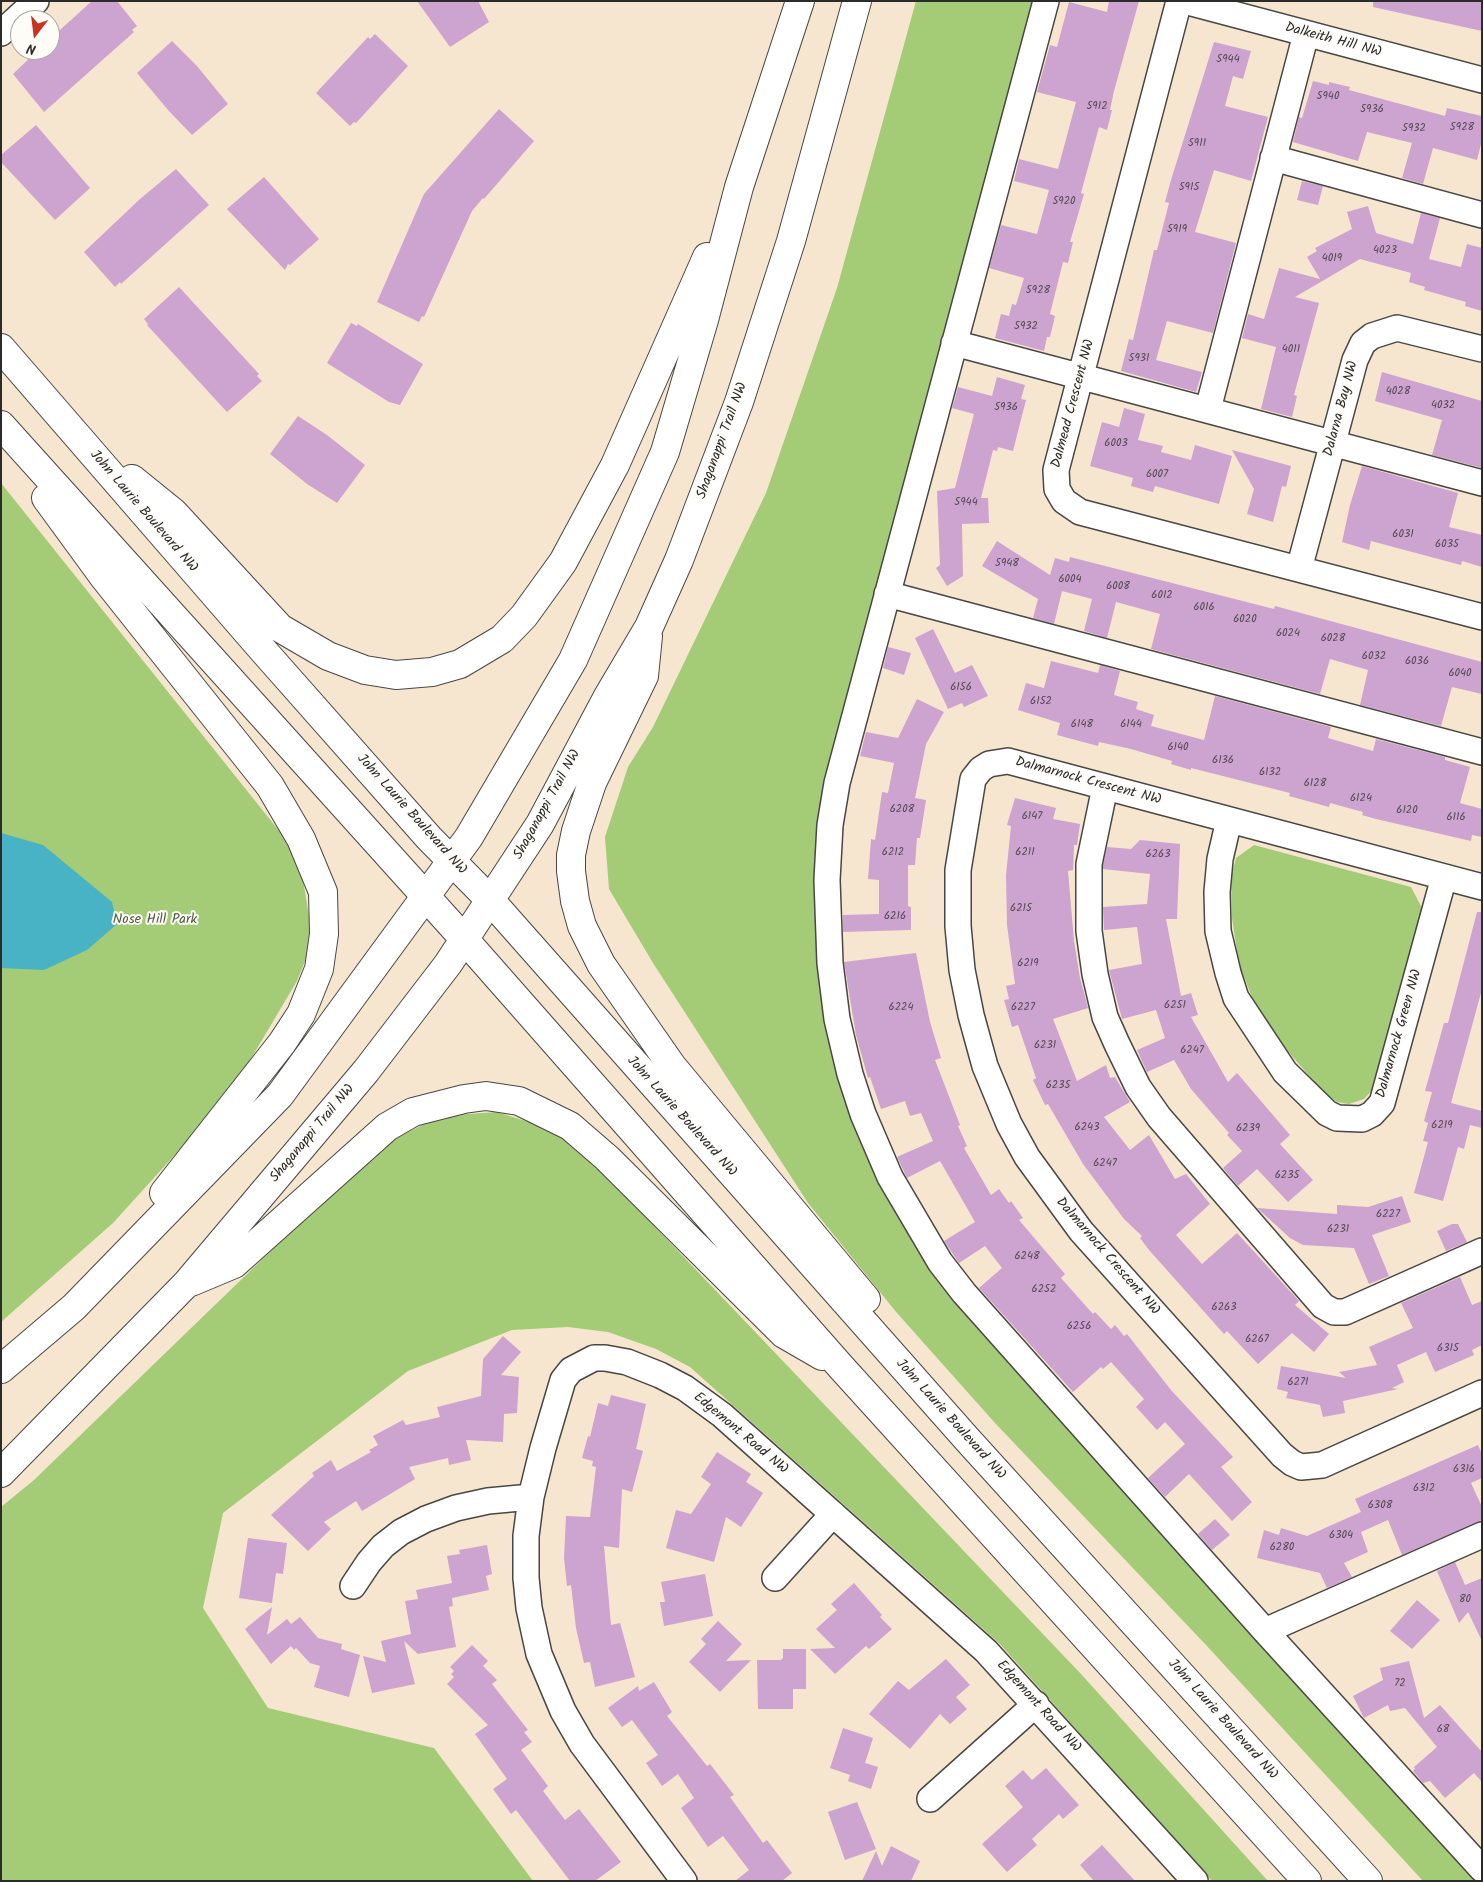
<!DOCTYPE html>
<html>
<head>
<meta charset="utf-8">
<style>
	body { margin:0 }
	#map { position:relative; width:1483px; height:1882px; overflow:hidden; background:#f6e6cf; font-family:Kalam,sans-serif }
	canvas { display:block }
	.frame { position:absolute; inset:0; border:2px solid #2b2b2b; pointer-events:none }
	.north { position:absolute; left:10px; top:10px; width:50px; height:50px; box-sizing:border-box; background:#fdfcf7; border:1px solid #a9a8a5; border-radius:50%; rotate:195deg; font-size:14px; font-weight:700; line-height:20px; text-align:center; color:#2b2b2b }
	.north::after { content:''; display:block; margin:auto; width:18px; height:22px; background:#c8321e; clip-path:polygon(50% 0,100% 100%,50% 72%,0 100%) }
</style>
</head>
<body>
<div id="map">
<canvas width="1483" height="1882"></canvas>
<div class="frame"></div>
<div class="north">N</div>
</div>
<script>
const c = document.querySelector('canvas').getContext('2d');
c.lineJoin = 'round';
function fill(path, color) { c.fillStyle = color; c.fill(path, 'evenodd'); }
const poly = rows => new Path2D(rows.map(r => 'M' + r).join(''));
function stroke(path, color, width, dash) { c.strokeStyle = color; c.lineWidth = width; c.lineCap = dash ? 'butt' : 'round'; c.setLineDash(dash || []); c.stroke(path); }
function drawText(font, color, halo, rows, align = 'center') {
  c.font = font + ' Kalam,sans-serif'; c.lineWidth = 4; c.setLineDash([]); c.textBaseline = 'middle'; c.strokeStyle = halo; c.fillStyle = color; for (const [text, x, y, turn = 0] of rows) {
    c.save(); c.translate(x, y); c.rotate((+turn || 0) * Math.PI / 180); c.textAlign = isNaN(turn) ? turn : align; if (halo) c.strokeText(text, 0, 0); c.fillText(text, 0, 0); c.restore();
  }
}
fill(poly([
	[916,1,1033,1,860,649,816,864,815,916,820,984,923,1254,952,1298,1482,1881,1423,1881,1206,1645,995,1423,897,1313,808,1203,653,963,609,889,605,837,628,767,653,727,766,493,837,288],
	[1,483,288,842,303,880,310,922,307,956,297,981,230,1094,113,1223,1,1322],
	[1254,845,1411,887,1422,908,1374,1088,1364,1099,1349,1104,1337,1102,1323,1092,1273,1034,1253,1000,1239,964,1232,918,1231,877,1236,858],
	[497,1112,548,1128,579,1147,1081,1674,1268,1881,1212,1881,1000,1644,690,1367,656,1349,608,1332,568,1327,512,1330,408,1371,223,1513,203,1608,268,1708,434,1748,533,1881,1,1881,1,1507,34,1480,276,1246,391,1141,440,1116]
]), '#a4cb76');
fill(poly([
	[1,833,43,845,112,902,117,924,87,950,44,970,1,968]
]), '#47b3c4');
fill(poly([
	[92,1,117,1,137,26,132,30,134,32,44,112,13,74,38,50,50,50,50,39],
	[417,1,478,1,489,22,450,47],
	[1109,1,1139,1,1114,91,1110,110,1112,110,1107,130,1099,127,1081,193,1084,194,1070,242,1073,242,1068,263,1063,262,1050,314,1055,316,1050,337,1047,337,1044,351,995,338,1001,314,1009,316,1012,304,1016,305,1024,278,989,268,1001,225,1037,234,1049,190,1014,181,1019,159,1058,169,1076,102,1037,92,1050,45,1057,47,1069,2,1107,12],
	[1373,1,1482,1,1482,31,1373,7],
	[375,34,408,66,356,123,354,122,350,126,316,93,368,37,370,39],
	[172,41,197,66,228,104,192,135,168,110,137,73],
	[1214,42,1251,51,1243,79,1233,76,1225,106,1268,117,1251,181,1214,170,1195,232,1236,243,1213,333,1167,321,1156,360,1202,372,1196,392,1121,371,1129,339,1133,340,1154,250,1157,250,1169,203,1165,202,1171,180],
	[1313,81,1329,85,1329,82,1350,87,1349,90,1445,116,1447,108,1482,116,1482,140,1477,160,1433,148,1423,184,1402,178,1412,143,1367,132,1358,161,1293,142,1299,117,1302,118],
	[499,109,534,141,484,199,483,198,472,211,424,317,422,316,419,322,377,302,424,194],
	[36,125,90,188,55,220,1,162,1,155],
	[176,169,209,205,121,284,120,282,115,287,84,252,140,199],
	[264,177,319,239,290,265,288,264,285,270,227,209],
	[1302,181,1323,186,1318,205,1297,200],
	[1368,206,1376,233,1413,244,1421,213,1440,218,1429,259,1461,267,1467,244,1482,248,1482,311,1465,306,1466,302,1424,290,1425,287,1409,282,1411,273,1360,259,1295,297,1319,303,1294,395,1297,396,1292,417,1261,409,1276,347,1242,338,1248,314,1264,319,1279,268,1320,279,1307,257,1317,251,1315,248,1352,229,1347,212],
	[179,287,259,374,257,376,262,381,227,412,147,325,148,324,144,319],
	[351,323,357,326,358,324,423,364,400,405,389,402,327,363],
	[1382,372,1482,401,1482,468,1432,455,1442,420,1375,401],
	[997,377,1025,385,1021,399,1026,400,1013,451,998,447,997,451,993,450,981,498,988,498,989,523,962,524,963,576,947,586,936,568,940,565,937,491,955,488,974,414,952,408,954,402,958,387,992,396],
	[1124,408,1145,414,1138,440,1163,446,1161,452,1191,460,1195,445,1232,456,1219,504,1155,486,1153,492,1131,486,1133,478,1090,466,1102,422,1119,427],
	[298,416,327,435,365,465,337,503,307,484,270,454],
	[1232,450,1291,466,1286,487,1282,486,1273,522,1247,514,1254,489],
	[1362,466,1458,493,1449,527,1482,535,1482,567,1462,561,1461,565,1371,541,1369,550,1342,542,1350,505],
	[997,541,1050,575,1055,558,1069,562,1070,557,1274,609,1275,606,1482,662,1482,694,1452,687,1441,726,1360,705,1368,670,1330,659,1320,694,1151,649,1160,614,1116,602,1107,638,1084,631,1092,599,1062,591,1054,624,1033,618,1038,599,982,566],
	[933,629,955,673,972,665,988,696,964,707,962,703,948,709,915,638],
	[888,647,911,653,904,675,883,668],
	[1051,661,1098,673,1100,665,1120,671,1114,695,1138,702,1136,709,1154,715,1151,726,1204,740,1215,696,1331,727,1328,738,1373,751,1376,739,1445,757,1445,760,1470,767,1460,803,1482,809,1482,837,1472,835,1471,841,1376,819,1362,815,1363,812,1330,803,1329,807,1289,796,1290,793,1191,768,1191,770,1171,764,1172,761,1131,749,1099,742,1098,746,1057,735,1060,723,1018,710,1026,683,1044,688],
	[917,699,944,712,926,744,915,798,926,800,920,838,917,838,915,865,908,865,908,906,911,907,911,930,843,932,843,915,879,914,879,880,868,879,871,839,875,840,882,792,888,793,894,763,860,756,866,732,898,738],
	[1015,798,1056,808,1053,819,1080,824,1077,845,1074,845,1073,870,1068,871,1074,941,1080,978,1088,1008,1053,1019,1077,1081,1106,1065,1110,1078,1115,1077,1130,1102,1104,1117,1130,1150,1149,1135,1175,1179,1186,1174,1210,1204,1176,1235,1202,1264,1237,1233,1299,1301,1295,1305,1329,1334,1314,1352,1292,1333,1258,1364,1227,1331,1224,1334,1149,1250,1140,1238,1142,1236,1124,1219,1083,1164,1048,1104,1045,1105,1033,1080,1036,1078,1018,1025,1012,1027,1004,1000,1009,999,1006,986,1015,984,1007,925,1006,875,1011,826,1007,825],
	[1140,840,1180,844,1177,919,1166,919,1181,996,1191,993,1198,1015,1191,1017,1228,1082,1237,1073,1290,1135,1280,1144,1313,1180,1288,1202,1257,1169,1238,1186,1223,1168,1242,1151,1227,1135,1229,1133,1191,1089,1174,1060,1147,1072,1137,1050,1165,1038,1156,1010,1122,1019,1109,970,1142,964,1137,927,1104,930,1103,907,1147,904,1150,874,1103,869,1103,865,1107,847,1131,849],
	[1477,912,1482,912,1482,989,1451,1103,1482,1111,1482,1128,1470,1125,1464,1149,1458,1147,1443,1201,1414,1193,1428,1142,1423,1141,1428,1123,1424,1121,1432,1092,1425,1091,1444,1023,1448,1023],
	[916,953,930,1022,941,1058,935,1060,960,1125,958,1126,967,1146,964,1148,991,1195,999,1189,1009,1203,1011,1201,1023,1218,1019,1220,1065,1274,1061,1278,1093,1314,1095,1312,1111,1329,1115,1325,1124,1336,1127,1334,1171,1390,1233,1457,1221,1467,1252,1502,1232,1521,1189,1474,1165,1497,1148,1478,1185,1444,1165,1422,1157,1430,1136,1407,1144,1399,1111,1362,1103,1369,1101,1367,1073,1392,979,1288,1002,1268,985,1246,959,1263,944,1241,975,1222,940,1161,907,1178,897,1157,933,1141,921,1113,910,1116,905,1101,881,1109,870,1077,868,1078,856,1035,844,962],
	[1402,1196,1411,1222,1372,1235,1389,1276,1369,1284,1354,1248,1303,1245,1290,1238,1257,1208,1337,1214,1337,1205,1368,1207],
	[1452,1224,1458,1224,1467,1242,1446,1251,1437,1231],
	[1460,1277,1472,1305,1482,1301,1482,1345,1472,1350,1474,1355,1435,1372,1426,1352,1397,1365,1404,1382,1392,1388,1398,1389,1343,1401,1345,1413,1323,1417,1320,1405,1286,1398,1288,1392,1277,1389,1281,1366,1346,1378,1339,1372,1377,1365,1369,1347,1413,1328,1401,1303],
	[503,1336,521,1352,501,1375,519,1377,517,1413,504,1414,503,1442,466,1440,471,1460,449,1465,448,1458,409,1467,415,1479,362,1511,356,1501,324,1522,331,1529,308,1551,271,1515,314,1476,312,1473,331,1460,337,1471,371,1452,369,1450,378,1445,373,1436,403,1420,406,1425,440,1417,437,1407,481,1396,483,1359],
	[611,1395,646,1404,636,1449,643,1451,632,1492,622,1489,619,1548,604,1546,611,1625,620,1623,635,1677,595,1687,590,1662,584,1663,576,1628,571,1585,567,1586,564,1558,566,1516,590,1517,596,1467,592,1466,593,1461,582,1458,588,1436,590,1437,598,1403,608,1406],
	[1478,1445,1482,1454,1482,1478,1471,1483,1482,1507,1482,1520,1402,1555,1388,1520,1361,1532,1368,1552,1344,1563,1352,1577,1327,1588,1320,1573,1257,1558,1264,1530,1279,1535,1281,1528,1307,1536,1361,1512,1355,1499],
	[717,1452,751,1474,746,1482,763,1493,741,1527,726,1517,714,1562,666,1548,676,1510,691,1514,711,1484,701,1477],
	[1215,1519,1230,1535,1212,1550,1198,1534],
	[248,1538,287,1543,283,1574,276,1573,272,1603,239,1598],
	[487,1545,492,1574,486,1576,489,1590,452,1598,453,1606,449,1607,456,1647,418,1654,404,1641,415,1684,372,1693,363,1656,386,1662,381,1641,411,1634,405,1601,418,1599,416,1590,452,1583,447,1556,460,1554,459,1550],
	[1455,1562,1465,1585,1482,1578,1482,1641,1468,1612,1459,1623,1437,1571],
	[705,1574,713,1616,664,1626,660,1602,665,1602,661,1582],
	[854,1583,882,1615,880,1617,892,1629,869,1649,866,1646,835,1674,810,1649,835,1648,816,1629,837,1610,831,1604],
	[1417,1600,1440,1620,1412,1649,1390,1631],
	[272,1607,267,1635,287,1619,291,1624,300,1617,318,1638,342,1644,341,1649,360,1655,349,1697,314,1687,320,1666,310,1663,296,1648,294,1650,291,1646,271,1664,245,1629],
	[718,1621,742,1644,726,1661,751,1660,720,1692,689,1662,706,1644,701,1639],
	[472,1645,488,1661,483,1666,497,1680,492,1684,528,1730,524,1732,532,1742,521,1750,548,1786,543,1791,565,1820,579,1809,621,1862,595,1881,570,1881,516,1810,511,1814,493,1789,507,1779,475,1734,488,1725,447,1684,454,1677,451,1674,454,1671,450,1667],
	[783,1649,806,1649,806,1689,793,1689,793,1709,758,1709,757,1660,781,1660,783,1658],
	[946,1659,970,1685,956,1697,967,1709,950,1724,940,1714,910,1749,869,1714,898,1681,909,1690],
	[1409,1661,1424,1718,1440,1705,1482,1752,1482,1782,1474,1773,1445,1798,1430,1781,1423,1783,1413,1771,1415,1769,1414,1767,1437,1747,1405,1708,1390,1711,1388,1705,1364,1718,1353,1696,1383,1680,1380,1668],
	[654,1682,672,1712,667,1716,707,1766,710,1764,734,1795,730,1797,763,1843,767,1840,792,1873,782,1881,735,1881,749,1870,723,1836,708,1847,681,1808,694,1798,678,1774,662,1786,646,1763,658,1755,632,1720,622,1727,608,1708,638,1686,639,1691],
	[843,1728,873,1738,865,1763,878,1767,871,1789,848,1781,850,1775,830,1768],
	[1046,1768,1079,1805,1063,1819,1059,1814,1032,1839,1037,1845,1007,1872,982,1844,1023,1807,1005,1786,1023,1770,1032,1780],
	[857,1802,876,1849,845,1860,828,1812],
	[1102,1845,1135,1881,1094,1881,1080,1865],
	[891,1846,920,1861,911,1881,862,1881,876,1851,882,1866]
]), '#cda3d0');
const minor = poly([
	[1046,1,837,783,830,825,827,880,830,963,837,1019,850,1074,863,1114,890,1177,940,1262,964,1293,1265,1631,1482,1869],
	[1179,1,1056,470,1057,489,1064,501,1080,512,1482,617],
	[1184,1,1482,80],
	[1,33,36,1],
	[1273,158,1482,215],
	[954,343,1482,483],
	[1208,409,1306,34],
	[1299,569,1355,360,1363,343,1372,336,1397,328,1482,349],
	[887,594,1482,752],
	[1105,787,1089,864,1089,931,1095,974,1105,1017,1117,1044,1138,1087,1159,1117,1323,1306,1334,1312,1345,1312,1482,1251],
	[1229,820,1220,859,1217,892,1218,931,1228,973,1236,998,1285,1072,1327,1113,1337,1118,1362,1119,1372,1114,1382,1103,1444,877],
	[1482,887,1008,761,989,764,981,769,973,779,958,870,958,926,962,970,971,1015,985,1066,1009,1124,1027,1157,1081,1231,1282,1455,1292,1463,1301,1467,1322,1465,1482,1393],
	[775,1578,833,1514],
	[353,1586,369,1562,383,1546,401,1532,426,1519,456,1508,488,1501,531,1497],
	[1265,1631,1482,1535],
	[930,1799,1036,1704],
	[684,1881,582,1744,563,1711,539,1654,529,1608,526,1578,526,1536,531,1497,543,1448,563,1380,571,1370,594,1358,605,1358,627,1362,660,1375,685,1388,722,1415,986,1651,1195,1881]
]);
const major = poly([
	[1,348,261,648,429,838,491,901,966,1438,1368,1881],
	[1,425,465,940,841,1367,1307,1881],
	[132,479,174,513,280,628,328,656,365,670,396,675,432,672,460,664,502,639,524,616,563,562,615,465,707,257],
	[46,498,103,576,270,786,301,839,323,892,324,934,319,969,301,1014,282,1043,164,1193],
	[648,636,644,676,592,783,576,831,571,855,571,871,575,901,582,926,601,964,672,1066,866,1299],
	[191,1282,234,1264,387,1127,413,1112,464,1099,486,1096,519,1101,570,1126,607,1158,784,1334,822,1356],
	[1,1369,74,1307,280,1095,469,837,573,660,665,452,704,320,739,187,800,1],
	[1,1473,187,1283,366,1071,448,964,540,824,607,698,649,627,679,560,739,402,791,241,857,1]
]);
stroke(minor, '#494744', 28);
stroke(major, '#494744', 30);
stroke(minor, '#fff', 25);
stroke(major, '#fff', 28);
drawText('11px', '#544954', null, [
	["5944",1228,60],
	["5940",1328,97],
	["5912",1097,107],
	["5936",1372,110],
	["5928",1462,128],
	["5932",1414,129],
	["5911",1197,144],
	["5915",1189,188],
	["5920",1064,202],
	["5919",1177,230],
	["4023",1385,251],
	["4019",1332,259],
	["5928",1038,291],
	["5932",1026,327],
	["4011",1291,350],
	["5931",1139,359],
	["4028",1398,392],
	["4032",1443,406],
	["5936",1006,408],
	["6003",1116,444],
	["6007",1157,475],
	["5944",966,503],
	["6031",1403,535],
	["6035",1447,545],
	["5948",1007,564],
	["6004",1070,580],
	["6008",1118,587],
	["6012",1162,596],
	["6016",1204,608],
	["6020",1245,620],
	["6024",1288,634],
	["6028",1333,639],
	["6032",1374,657],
	["6036",1417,662],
	["6040",1460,674],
	["6156",961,688],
	["6152",1041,702],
	["6148",1082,725],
	["6144",1131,725],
	["6140",1178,748],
	["6136",1223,761],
	["6132",1270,773],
	["6128",1315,784],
	["6124",1361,799],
	["6208",902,810],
	["6120",1407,811],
	["6147",1032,817],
	["6116",1456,818],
	["6212",893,853],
	["6211",1025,853],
	["6263",1158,855],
	["6215",1021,909],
	["6216",895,917],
	["6219",1028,964],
	["6251",1175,1006],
	["6224",901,1008],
	["6227",1023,1008],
	["6231",1045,1046],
	["6247",1192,1051],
	["6235",1058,1086],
	["6219",1442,1126],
	["6243",1087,1128],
	["6239",1248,1129],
	["6247",1105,1164],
	["6235",1287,1176],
	["6227",1388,1215],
	["6231",1338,1230],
	["6248",1027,1257],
	["6252",1044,1290],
	["6263",1224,1308],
	["6256",1079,1327],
	["6267",1257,1340],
	["6315",1448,1349],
	["6271",1298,1383],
	["6316",1464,1470],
	["6312",1424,1489],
	["6308",1380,1506],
	["6304",1341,1536],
	["6280",1282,1548],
	["80",1465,1600],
	["72",1400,1684],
	["68",1443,1730]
]);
drawText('14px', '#2b2b2b', '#fdfcf7', [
	["Dalkeith Hill NW",1333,41,15],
	["Dalmead Crescent NW",1074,404,-75],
	["Dalarna Bay NW",1342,409,-75],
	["Shaganappi Trail NW",723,441,-70],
	["John Laurie Boulevard NW",143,512,49],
	["Dalmarnock Crescent NW",1088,782,15],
	["Shaganappi Trail NW",548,805,-61],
	["John Laurie Boulevard NW",411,815,48],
	["Dalmarnock Green NW",1400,1034,-74],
	["John Laurie Boulevard NW",681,1117,48],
	["Shaganappi Trail NW",313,1134,-50],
	["Dalmarnock Crescent NW",1107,1257,49],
	["John Laurie Boulevard NW",950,1420,48],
	["Edgemont Road NW",740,1434,40],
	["Edgemont Road NW",1038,1707,48],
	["John Laurie Boulevard NW",1222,1720,48]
]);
drawText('14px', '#4f5b42', '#fdfcf7', [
	["Nose Hill Park",155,921]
]);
</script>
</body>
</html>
